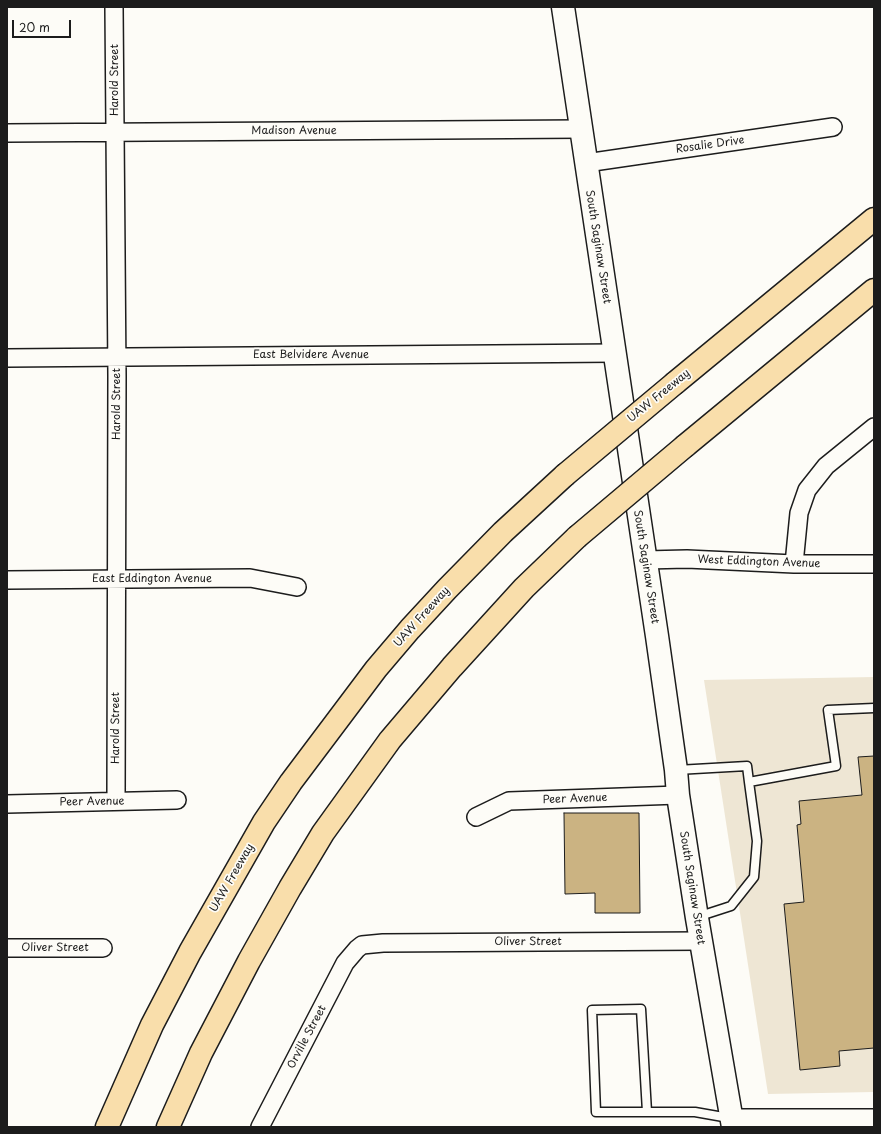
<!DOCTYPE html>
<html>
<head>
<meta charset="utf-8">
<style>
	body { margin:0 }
	#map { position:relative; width:881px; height:1134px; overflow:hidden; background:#fdfcf7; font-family:"Playpen Sans",sans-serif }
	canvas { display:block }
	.frame { position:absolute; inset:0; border:8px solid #1c1c1c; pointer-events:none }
	.scale { position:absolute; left:12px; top:20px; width:59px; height:18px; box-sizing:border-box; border:2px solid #1c1c1c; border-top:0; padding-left:5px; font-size:12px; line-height:14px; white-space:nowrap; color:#1c1c1c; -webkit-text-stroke:3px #fdfcf7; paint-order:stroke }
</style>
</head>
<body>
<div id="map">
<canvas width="881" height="1134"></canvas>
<div class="frame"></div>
<div class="scale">20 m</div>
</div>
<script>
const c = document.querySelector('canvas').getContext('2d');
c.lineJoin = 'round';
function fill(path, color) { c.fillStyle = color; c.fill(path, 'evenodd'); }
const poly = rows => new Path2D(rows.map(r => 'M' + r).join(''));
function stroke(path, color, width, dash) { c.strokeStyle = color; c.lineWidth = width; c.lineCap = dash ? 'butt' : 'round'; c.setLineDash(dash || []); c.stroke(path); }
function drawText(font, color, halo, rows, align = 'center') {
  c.font = font + ' "Playpen Sans",sans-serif'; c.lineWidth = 3.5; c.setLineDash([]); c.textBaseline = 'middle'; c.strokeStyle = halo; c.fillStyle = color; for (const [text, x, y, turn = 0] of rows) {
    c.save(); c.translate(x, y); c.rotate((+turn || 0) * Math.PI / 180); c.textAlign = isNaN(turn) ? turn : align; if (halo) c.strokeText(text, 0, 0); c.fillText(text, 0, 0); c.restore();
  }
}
fill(poly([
	[874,677,874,1092,768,1094,704,680]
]), '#eee6d4');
const building = poly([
	[874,756,874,1048,839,1051,840,1066,800,1070,784,904,804,902,797,825,801,824,799,801,862,795,858,757,874,756],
	[564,813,639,813,640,913,595,913,595,893,565,894,564,813]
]);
fill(building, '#cbb382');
stroke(building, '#1c1c1c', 1);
const lane = poly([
	[677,770,747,766,749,782,757,841,754,877,731,906,697,917],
	[749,782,836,766,828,710,874,708],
	[647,1112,641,1009,592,1010,596,1112,695,1112,729,1118]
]);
const street = poly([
	[114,7,117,376,116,801],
	[7,133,581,129],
	[586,163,833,127],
	[7,358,615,353],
	[645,560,687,559,794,564,874,564],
	[794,564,799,513,807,490,826,466,874,427],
	[7,580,250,578,297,587],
	[7,804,177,800],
	[476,817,509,801,678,795],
	[7,948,103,948],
	[732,1118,874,1118],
	[260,1127,345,963,357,949,362,945,383,943,700,941]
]);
const secondary = poly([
	[563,7,657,636,676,770,678,795,697,918,733,1127]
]);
const highway = poly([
	[675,383,874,219],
	[685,446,874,290],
	[107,1127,152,1025,190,952,264,822,291,782,376,669,410,629,447,589,503,532,565,475],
	[168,1127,201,1053,249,961,290,888,323,833,390,740,452,667,524,588,577,537]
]);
stroke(lane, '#1c1c1c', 11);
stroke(street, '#1c1c1c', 20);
stroke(secondary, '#1c1c1c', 25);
stroke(highway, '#1c1c1c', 25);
stroke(lane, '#fdfcf7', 8);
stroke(street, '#fdfcf7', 17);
stroke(secondary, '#fdfcf7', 22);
stroke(highway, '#f9deab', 22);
const highwayBridge = poly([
	[565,475,675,383],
	[577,537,685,446]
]);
stroke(highwayBridge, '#1c1c1c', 25, []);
stroke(highwayBridge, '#f9deab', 22);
drawText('11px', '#1c1c1c', '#fdfcf7', [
	["Harold Street",115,80,-90],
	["Madison Avenue",294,131],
	["Rosalie Drive",710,145,-8],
	["South Saginaw Street",598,247,81],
	["East Belvidere Avenue",311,355],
	["UAW Freeway",659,396,-39],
	["Harold Street",117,404,-90],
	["West Eddington Avenue",759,562,2],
	["South Saginaw Street",646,567,81],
	["East Eddington Avenue",152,579],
	["UAW Freeway",422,617,-48],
	["Harold Street",116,728,-90],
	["Peer Avenue",575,799,-2],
	["Peer Avenue",92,802,-1],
	["UAW Freeway",232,878,-60],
	["South Saginaw Street",692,888,81],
	["Oliver Street",528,942],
	["Oliver Street",55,948],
	["Orville Street",307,1037,-62]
]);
</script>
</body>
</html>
